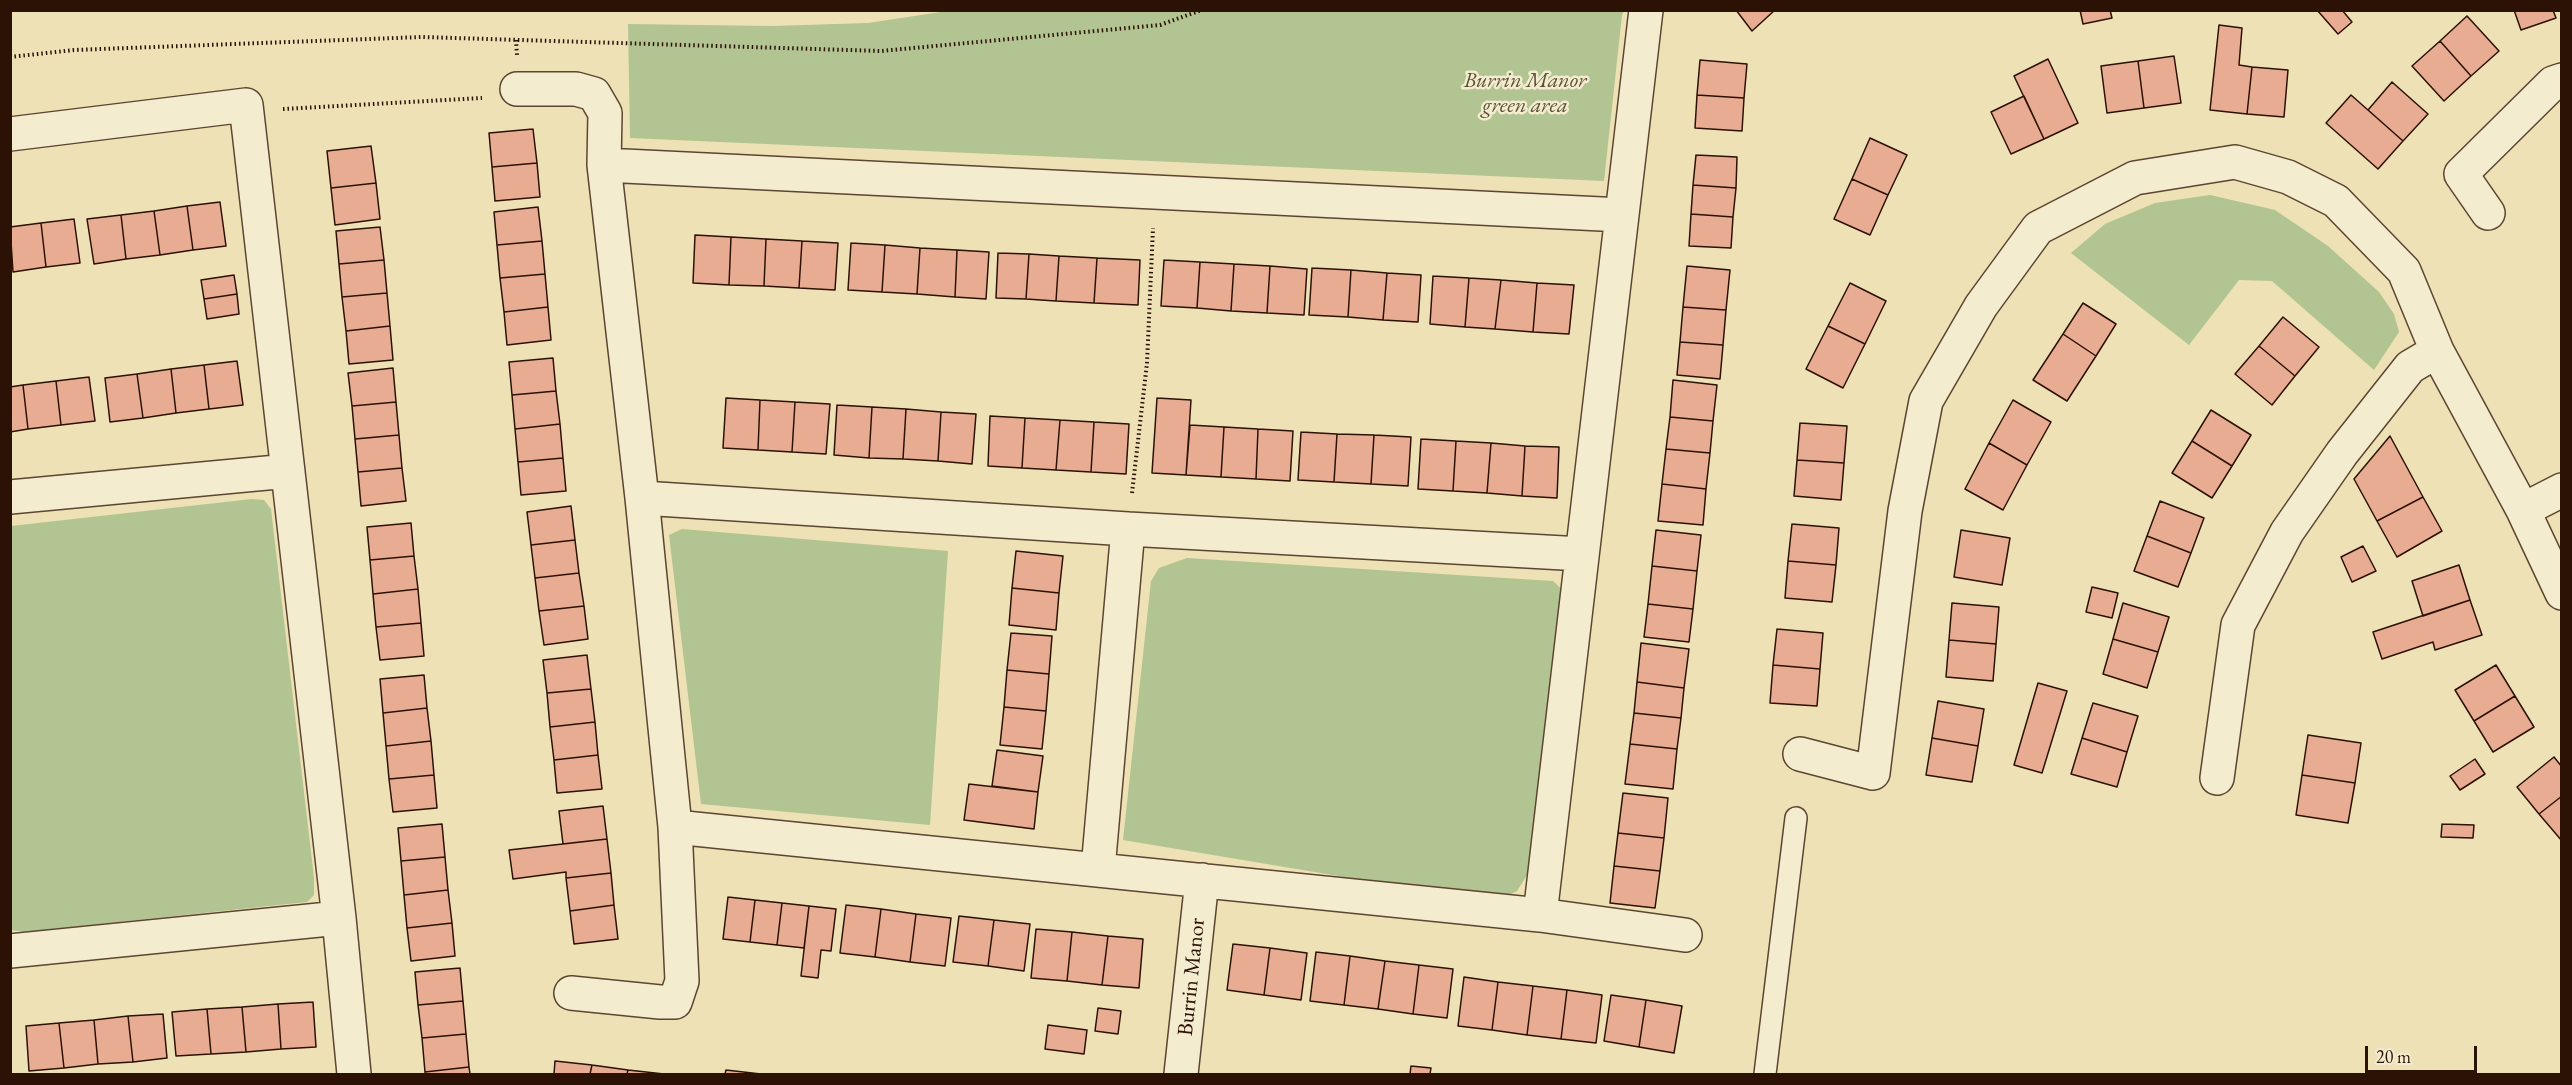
<!DOCTYPE html>
<html>
<head>
<meta charset="utf-8">
<style>
	body { margin:0 }
	#map { position:relative; width:2572px; height:1085px; overflow:hidden; background:#ede1b5; font-family:"EB Garamond",serif }
	canvas { display:block }
	.frame { position:absolute; inset:0; border:12px solid #2c1105; pointer-events:none }
	.scale { position:absolute; left:2365px; top:1046px; width:112px; height:27px; box-sizing:border-box; border:3px solid #2c1105; border-top:0; padding-left:8px; font-size:18px; line-height:21px; white-space:nowrap; color:#2c1105; -webkit-text-stroke:4px #f3eccf; paint-order:stroke }
</style>
</head>
<body>
<div id="map">
<canvas width="2572" height="1085"></canvas>
<div class="frame"></div>
<div class="scale">20 m</div>
</div>
<script>
const c = document.querySelector('canvas').getContext('2d');
c.lineJoin = 'round';
function fill(path, color) { c.fillStyle = color; c.fill(path, 'evenodd'); }
const poly = rows => new Path2D(rows.map(r => 'M' + r).join(''));
function stroke(path, color, width, dash) { c.strokeStyle = color; c.lineWidth = width; c.lineCap = dash ? 'butt' : 'round'; c.setLineDash(dash || []); c.stroke(path); }
function drawText(font, color, halo, rows, align = 'center') {
  c.font = font + ' "EB Garamond",serif'; c.lineWidth = 5; c.setLineDash([]); c.textBaseline = 'middle'; c.strokeStyle = halo; c.fillStyle = color; for (const [text, x, y, turn = 0] of rows) {
    c.save(); c.translate(x, y); c.rotate((+turn || 0) * Math.PI / 180); c.textAlign = isNaN(turn) ? turn : align; if (halo) c.strokeText(text, 0, 0); c.fillText(text, 0, 0); c.restore();
  }
}
fill(poly([
	[954,10,1624,11,1622,15,1604,181,630,138,628,24,772,26,868,23],
	[2210,195,2275,210,2328,246,2379,292,2394,314,2399,332,2374,370,2272,281,2239,280,2189,345,2071,253,2105,224,2155,203],
	[252,499,264,500,271,509,314,878,314,895,307,902,24,932,11,930,11,526],
	[682,529,948,551,930,825,701,804,669,535],
	[1187,558,1553,581,1566,593,1531,869,1517,891,1494,902,1123,840,1151,581,1159,568]
]), '#b2c492');
const building = poly([
	[1736,10,1775,10,1752,31,1736,10],
	[2080,10,2110,10,2112,18,2083,24,2080,10],
	[2317,10,2342,10,2352,22,2338,34,2317,10],
	[2514,10,2553,10,2556,18,2521,30,2514,10],
	[2467,16,2499,51,2471,76,2440,41,2467,16],
	[2219,25,2242,28,2239,65,2252,67,2247,114,2210,110,2219,25],
	[2440,41,2471,76,2444,101,2412,66,2440,41],
	[2174,56,2181,103,2144,108,2138,61,2174,56],
	[2048,59,2078,123,2044,139,2014,76,2048,59],
	[1700,60,1747,64,1744,98,1697,95,1700,60],
	[2138,61,2144,108,2107,113,2101,66,2138,61],
	[2252,67,2288,70,2284,117,2247,114,2252,67],
	[2392,82,2428,114,2403,141,2368,110,2392,82],
	[1697,95,1744,98,1742,131,1695,128,1697,95],
	[2351,95,2403,141,2378,169,2326,123,2351,95],
	[2024,96,2044,139,2011,154,1991,112,2024,96],
	[533,129,537,163,492,167,489,133,533,129],
	[1870,138,1907,155,1888,195,1852,179,1870,138],
	[371,146,376,183,331,188,327,151,371,146],
	[1696,155,1737,157,1736,188,1693,185,1696,155],
	[537,163,540,197,495,201,492,167,537,163],
	[1852,179,1888,195,1870,235,1834,219,1852,179],
	[376,183,380,219,335,225,331,188,376,183],
	[1693,185,1736,188,1733,217,1691,214,1693,185],
	[220,202,226,246,193,250,187,206,220,202],
	[187,206,193,250,160,255,154,211,187,206],
	[538,207,542,241,497,245,494,212,538,207],
	[154,211,160,255,126,259,121,215,154,211],
	[1691,214,1733,217,1731,248,1689,246,1691,214],
	[121,215,126,259,94,264,87,219,121,215],
	[74,219,80,263,46,267,41,223,74,219],
	[41,223,46,267,13,272,10,227,41,223],
	[380,227,384,260,339,264,336,231,380,227],
	[695,235,731,237,729,285,693,283,695,235],
	[731,237,766,239,764,286,729,285,731,237],
	[766,239,802,241,799,288,764,286,766,239],
	[542,241,545,274,500,278,497,245,542,241],
	[802,241,838,243,835,290,799,288,802,241],
	[851,243,885,245,882,292,848,290,851,243],
	[885,245,920,248,917,294,882,292,885,245],
	[920,248,957,250,955,297,917,294,920,248],
	[957,250,989,252,986,299,955,297,957,250],
	[998,253,1029,254,1026,299,996,298,998,253],
	[1029,254,1059,256,1056,301,1026,299,1029,254],
	[1059,256,1097,258,1094,303,1056,301,1059,256],
	[1097,258,1140,260,1138,305,1094,303,1097,258],
	[384,260,387,293,342,297,339,264,384,260],
	[1164,260,1200,262,1197,308,1161,306,1164,260],
	[1200,262,1234,264,1231,311,1197,308,1200,262],
	[1234,264,1270,266,1267,313,1231,311,1234,264],
	[1270,266,1307,269,1304,315,1267,313,1270,266],
	[1687,266,1730,270,1726,310,1683,307,1687,266],
	[1312,268,1351,270,1348,317,1309,315,1312,268],
	[1351,270,1387,273,1383,320,1348,317,1351,270],
	[1387,273,1421,275,1418,322,1383,320,1387,273],
	[545,274,548,307,504,312,500,278,545,274],
	[234,275,237,294,204,299,201,280,234,275],
	[1433,276,1469,278,1465,327,1430,324,1433,276],
	[1469,278,1501,280,1495,329,1465,327,1469,278],
	[1501,280,1537,283,1533,332,1495,329,1501,280],
	[1537,283,1574,285,1569,334,1533,332,1537,283],
	[1850,283,1886,301,1865,344,1828,326,1850,283],
	[387,293,390,326,346,331,342,297,387,293],
	[237,294,239,314,207,319,204,299,237,294],
	[2083,303,2116,324,2096,356,2063,334,2083,303],
	[548,307,551,340,507,345,504,312,548,307],
	[1683,307,1726,310,1723,345,1680,342,1683,307],
	[2283,317,2319,347,2295,376,2259,346,2283,317],
	[390,326,393,360,349,364,346,331,390,326],
	[1828,326,1865,344,1843,388,1806,369,1828,326],
	[2063,334,2096,356,2067,401,2033,380,2063,334],
	[1680,342,1723,345,1720,379,1677,375,1680,342],
	[2259,346,2295,376,2272,405,2235,374,2259,346],
	[553,358,556,391,512,395,509,362,553,358],
	[237,361,243,405,209,409,204,365,237,361],
	[204,365,209,409,176,413,171,369,204,365],
	[393,368,396,402,352,406,348,373,393,368],
	[171,369,176,413,143,418,137,374,171,369],
	[137,374,143,418,110,422,105,378,137,374],
	[89,377,95,421,61,425,56,381,89,377],
	[1673,380,1717,385,1713,421,1670,417,1673,380],
	[56,381,61,425,28,429,23,385,56,381],
	[23,385,28,429,10,432,10,387,23,385],
	[556,391,560,424,515,429,512,395,556,391],
	[726,398,760,400,758,450,723,448,726,398],
	[1157,398,1191,400,1186,475,1152,473,1157,398],
	[760,400,795,402,792,452,758,450,760,400],
	[2013,400,2051,422,2027,465,1989,443,2013,400],
	[396,402,399,435,355,439,352,406,396,402],
	[795,402,830,404,826,454,792,452,795,402],
	[837,405,872,407,869,458,834,455,837,405],
	[872,407,906,409,903,459,869,458,872,407],
	[906,409,941,412,938,461,903,459,906,409],
	[2211,410,2251,435,2232,466,2192,441,2211,410],
	[941,412,976,414,972,464,938,461,941,412],
	[990,416,1025,418,1022,468,988,466,990,416],
	[1670,417,1713,421,1710,453,1666,449,1670,417],
	[1025,418,1060,420,1056,470,1022,468,1025,418],
	[1060,420,1094,422,1091,472,1056,470,1060,420],
	[1094,422,1129,424,1126,474,1091,472,1094,422],
	[1800,423,1847,426,1844,463,1797,460,1800,423],
	[560,424,563,458,518,462,515,429,560,424],
	[1190,425,1224,427,1221,477,1186,475,1190,425],
	[1224,427,1258,429,1256,479,1221,477,1224,427],
	[1258,429,1293,431,1290,481,1256,479,1258,429],
	[1301,432,1337,434,1334,482,1298,480,1301,432],
	[1337,434,1374,435,1371,484,1334,482,1337,434],
	[399,435,402,468,358,472,355,439,399,435],
	[1374,435,1411,437,1408,486,1371,484,1374,435],
	[2390,436,2423,497,2377,521,2354,479,2390,436],
	[1421,439,1456,441,1453,491,1418,489,1421,439],
	[1456,441,1491,443,1487,493,1453,491,1456,441],
	[2192,441,2232,466,2212,498,2172,473,2192,441],
	[1491,443,1525,446,1522,496,1487,493,1491,443],
	[1989,443,2027,465,2003,510,1965,489,1989,443],
	[1525,446,1559,447,1557,498,1522,496,1525,446],
	[1666,449,1710,453,1706,489,1662,484,1666,449],
	[563,458,566,491,521,495,518,462,563,458],
	[1797,460,1844,463,1841,500,1794,496,1797,460],
	[402,468,406,501,361,506,358,472,402,468],
	[1662,484,1706,489,1703,525,1658,521,1662,484],
	[2423,497,2442,531,2397,557,2377,521,2423,497],
	[2160,501,2204,518,2191,553,2147,536,2160,501],
	[571,506,575,540,531,545,527,512,571,506],
	[411,523,414,556,370,560,367,527,411,523],
	[1792,524,1839,528,1836,565,1788,561,1792,524],
	[1656,530,1701,535,1697,571,1652,566,1656,530],
	[1961,530,2010,538,2002,585,1954,577,1961,530],
	[2147,536,2191,553,2178,587,2134,571,2147,536],
	[575,540,579,573,535,578,531,545,575,540],
	[2363,546,2376,571,2352,582,2341,557,2363,546],
	[1016,551,1063,556,1059,593,1012,588,1016,551],
	[414,556,418,589,373,594,370,560,414,556],
	[1788,561,1836,565,1832,602,1785,598,1788,561],
	[2459,565,2470,600,2423,616,2412,581,2459,565],
	[1652,566,1697,571,1693,609,1648,604,1652,566],
	[579,573,584,606,539,611,535,578,579,573],
	[2092,587,2118,593,2112,618,2086,612,2092,587],
	[1012,588,1059,593,1056,630,1009,625,1012,588],
	[418,589,421,623,376,627,373,594,418,589],
	[2470,600,2482,635,2435,650,2433,642,2382,659,2373,632,2470,600],
	[1952,603,1999,607,1996,644,1949,640,1952,603],
	[2123,603,2169,617,2158,652,2113,639,2123,603],
	[1648,604,1693,609,1689,642,1644,637,1648,604],
	[584,606,588,639,544,645,539,611,584,606],
	[421,623,424,656,380,660,376,627,421,623],
	[1777,629,1823,633,1820,669,1773,665,1777,629],
	[1011,633,1052,636,1049,674,1007,670,1011,633],
	[2113,639,2158,652,2147,688,2103,674,2113,639],
	[1949,640,1996,644,1993,681,1946,677,1949,640],
	[1641,643,1689,649,1684,688,1637,682,1641,643],
	[587,655,591,689,547,693,543,660,587,655],
	[1773,665,1820,669,1817,706,1770,703,1773,665],
	[2496,665,2515,696,2474,721,2455,690,2496,665],
	[1007,670,1049,674,1046,711,1004,707,1007,670],
	[424,675,427,708,383,713,380,679,424,675],
	[1637,682,1684,688,1681,718,1634,713,1637,682],
	[2038,683,2067,691,2042,773,2014,765,2038,683],
	[591,689,595,722,550,727,547,693,591,689],
	[2515,696,2534,727,2493,752,2474,721,2515,696],
	[1938,701,1984,709,1978,746,1932,738,1938,701],
	[2093,703,2138,716,2127,752,2082,738,2093,703],
	[1004,707,1046,711,1042,749,1000,745,1004,707],
	[427,708,431,741,386,746,383,713,427,708],
	[1634,713,1681,718,1677,749,1630,744,1634,713],
	[595,722,598,755,554,760,550,727,595,722],
	[2308,735,2361,743,2355,783,2302,775,2308,735],
	[1932,738,1978,746,1972,782,1926,775,1932,738],
	[2082,738,2127,752,2117,787,2071,774,2082,738],
	[431,741,434,775,389,779,386,746,431,741],
	[1630,744,1677,749,1673,789,1625,784,1630,744],
	[997,750,1043,756,1038,792,992,786,997,750],
	[598,755,602,789,557,793,554,760,598,755],
	[2554,757,2562,767,2562,796,2539,814,2517,787,2554,757],
	[2475,759,2485,774,2460,790,2450,776,2475,759],
	[434,775,437,808,393,812,389,779,434,775],
	[2302,775,2355,783,2348,823,2296,815,2302,775],
	[969,784,1038,792,1034,829,964,820,969,784],
	[1623,793,1668,798,1664,838,1618,833,1623,793],
	[2562,796,2562,841,2539,814,2562,796],
	[603,806,607,839,563,844,559,811,603,806],
	[442,824,445,857,401,861,398,828,442,824],
	[2442,824,2474,825,2473,838,2441,837,2442,824],
	[1618,833,1664,838,1660,871,1614,866,1618,833],
	[607,839,611,873,566,878,566,872,513,879,509,850,607,839],
	[445,857,448,890,404,895,401,861,445,857],
	[1614,866,1660,871,1655,908,1610,903,1614,866],
	[611,873,614,905,570,911,566,878,611,873],
	[448,890,452,923,407,928,404,895,448,890],
	[728,897,755,900,750,942,723,939,728,897],
	[755,900,782,903,777,945,750,942,755,900],
	[782,903,809,906,804,948,777,945,782,903],
	[614,905,618,939,574,944,570,911,614,905],
	[846,905,881,909,875,957,840,953,846,905],
	[809,906,836,909,831,951,821,950,818,978,801,976,809,906],
	[881,909,916,914,910,962,875,957,881,909],
	[916,914,951,918,945,966,910,962,916,914],
	[959,916,994,920,988,966,953,962,959,916],
	[994,920,1030,924,1024,971,988,966,994,920],
	[452,923,455,956,411,961,407,928,452,923],
	[1036,929,1072,932,1067,981,1031,978,1036,929],
	[1072,932,1108,936,1102,985,1067,981,1072,932],
	[1108,936,1143,939,1139,988,1102,985,1108,936],
	[1233,944,1270,948,1264,995,1227,990,1233,944],
	[1270,948,1307,953,1301,1000,1264,995,1270,948],
	[1316,952,1350,956,1344,1005,1310,1001,1316,952],
	[1350,956,1385,961,1378,1009,1344,1005,1350,956],
	[1385,961,1419,965,1413,1014,1378,1009,1385,961],
	[1419,965,1453,969,1447,1018,1413,1014,1419,965],
	[460,968,463,1001,418,1005,415,972,460,968],
	[1464,977,1498,982,1492,1030,1458,1026,1464,977],
	[1498,982,1533,986,1527,1035,1492,1030,1498,982],
	[1533,986,1567,990,1561,1039,1527,1035,1533,986],
	[1567,990,1602,995,1596,1043,1561,1039,1567,990],
	[1611,995,1646,1000,1639,1047,1604,1041,1611,995],
	[1646,1000,1682,1006,1674,1053,1639,1047,1646,1000],
	[463,1001,466,1034,422,1038,418,1005,463,1001],
	[313,1002,316,1047,281,1049,278,1004,313,1002],
	[278,1004,281,1049,246,1052,242,1007,278,1004],
	[242,1007,246,1052,211,1054,207,1009,242,1007],
	[1098,1008,1121,1011,1118,1034,1095,1031,1098,1008],
	[207,1009,211,1054,176,1056,172,1012,207,1009],
	[163,1014,167,1058,133,1062,128,1016,163,1014],
	[128,1016,133,1062,98,1064,94,1020,128,1016],
	[94,1020,98,1064,64,1068,59,1023,94,1020],
	[59,1023,64,1068,29,1071,26,1026,59,1023],
	[1048,1025,1087,1030,1084,1054,1045,1049,1048,1025],
	[466,1034,469,1067,425,1072,422,1038,466,1034],
	[555,1061,592,1065,590,1074,554,1074,555,1061],
	[592,1065,628,1070,627,1074,590,1074,592,1065],
	[1411,1066,1431,1068,1430,1074,1410,1074,1411,1066],
	[469,1067,470,1074,425,1074,425,1072,469,1067],
	[628,1070,664,1074,627,1074,628,1070],
	[726,1070,761,1074,725,1074,726,1070]
]);
fill(building, '#e8ac93');
stroke(building, '#2c1105', 1.5);
const lane = poly([
	[1765,1074,1796,818]
]);
const street = poly([
	[517,89,576,89,594,94,605,113,604,165,642,498,675,827,682,981,675,1002,660,1002,571,993],
	[10,134,246,105,339,918,354,1074],
	[604,165,1622,215],
	[2488,213,2461,174,2553,83,2562,80],
	[10,497,288,471],
	[642,498,1128,529,1582,554],
	[2523,510,2562,490],
	[1800,754,1873,773,1905,511,1926,401,1981,306,2038,228,2135,178,2235,162,2288,177,2336,201,2404,271,2437,351,2523,510,2562,593],
	[2217,778,2238,625,2287,532,2342,453,2410,367,2437,351],
	[675,827,1540,915,1685,935],
	[1098,869,1128,529],
	[1540,915,1646,10],
	[10,951,339,918],
	[1181,1074,1202,880]
]);
stroke(lane, '#5c4531', 24);
stroke(street, '#5c4531', 36);
stroke(poly([
	[516,40,517,55],
	[10,57,74,50,422,37,881,51,1160,25,1202,10],
	[283,109,482,98],
	[1132,493,1147,363,1153,228]
]), '#2c1105', 4, [1.5, 3]);
stroke(lane, '#f3eccf', 21);
stroke(street, '#f3eccf', 33);
drawText('italic 22px', '#5b5036', '#f3eccf', [
	["Burrin Manor",1525,81],
	["green area",1525,106]
]);
drawText('22px', '#2c1105', '#f3eccf', [
	["Burrin Manor",1192,977,-84]
]);
</script>
</body>
</html>
